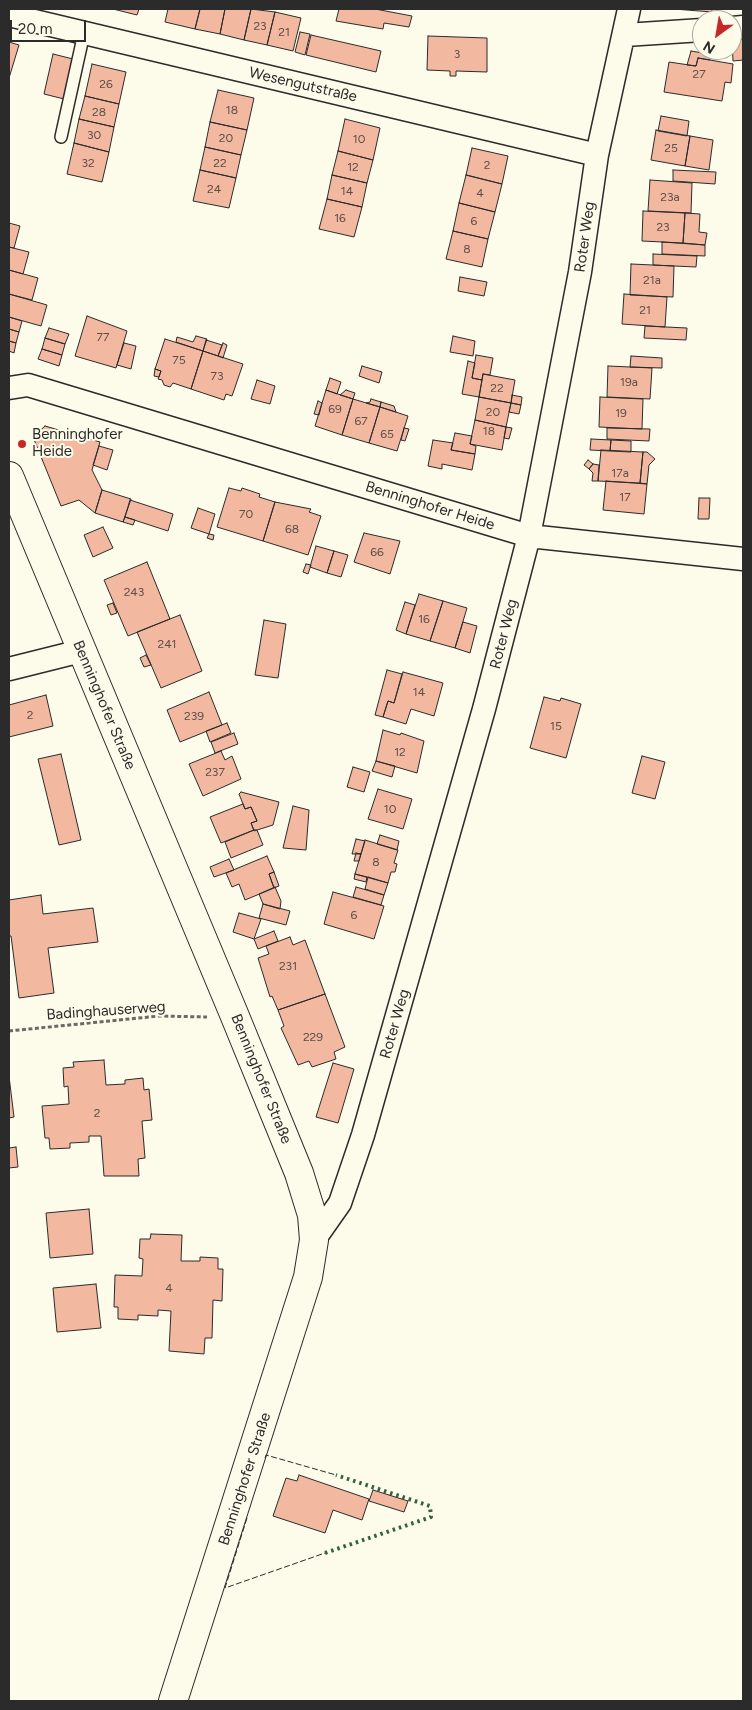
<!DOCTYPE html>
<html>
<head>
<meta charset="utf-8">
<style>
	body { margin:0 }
	#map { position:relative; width:752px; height:1710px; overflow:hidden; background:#fdfbea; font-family:Figtree,sans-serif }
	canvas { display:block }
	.frame { position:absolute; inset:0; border:10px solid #2b2b2b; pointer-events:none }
	.north { position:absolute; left:692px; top:10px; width:50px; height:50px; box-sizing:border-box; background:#fdfbea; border:1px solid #a9a89e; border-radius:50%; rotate:212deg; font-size:14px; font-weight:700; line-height:20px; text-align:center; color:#2b2b2b }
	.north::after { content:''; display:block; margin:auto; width:18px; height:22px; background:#c62828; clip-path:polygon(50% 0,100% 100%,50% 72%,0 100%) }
	.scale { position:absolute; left:10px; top:20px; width:76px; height:22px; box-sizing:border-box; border:2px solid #2b2b2b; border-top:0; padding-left:6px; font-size:15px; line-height:18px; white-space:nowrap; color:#2b2b2b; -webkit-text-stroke:4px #fdfbea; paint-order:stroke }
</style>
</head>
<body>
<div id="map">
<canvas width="752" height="1710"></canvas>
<div class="frame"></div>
<div class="north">N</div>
<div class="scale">20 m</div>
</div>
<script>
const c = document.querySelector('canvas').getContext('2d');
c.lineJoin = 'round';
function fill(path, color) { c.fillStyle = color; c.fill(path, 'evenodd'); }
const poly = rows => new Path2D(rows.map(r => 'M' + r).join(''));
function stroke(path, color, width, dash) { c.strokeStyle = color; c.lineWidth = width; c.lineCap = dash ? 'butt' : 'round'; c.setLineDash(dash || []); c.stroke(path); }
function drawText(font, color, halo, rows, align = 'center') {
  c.font = font + ' Figtree,sans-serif'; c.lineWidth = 4; c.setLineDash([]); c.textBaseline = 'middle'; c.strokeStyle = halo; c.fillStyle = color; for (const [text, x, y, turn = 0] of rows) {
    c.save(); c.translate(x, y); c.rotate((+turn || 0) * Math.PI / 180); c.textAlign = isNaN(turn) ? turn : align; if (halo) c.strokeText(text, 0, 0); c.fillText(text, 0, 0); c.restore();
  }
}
const building = poly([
	[113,9,139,9,137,15,113,9],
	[168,9,200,9,195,29,165,22,168,9],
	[200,9,225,9,220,34,195,29,200,9],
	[225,9,251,9,244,40,220,34,225,9],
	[251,9,275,12,267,45,244,40,251,9],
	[339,9,375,9,412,16,409,27,384,23,383,29,336,21,339,9],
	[674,9,712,9,712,12,674,9],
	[275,12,301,18,293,51,267,45,275,12],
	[300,32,310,34,305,55,295,52,300,32],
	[311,35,381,51,376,72,306,55,311,35],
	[428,36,487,38,487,72,456,71,456,76,450,76,450,71,427,70,428,36],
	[743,37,743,60,733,61,732,38,743,37],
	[9,42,19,45,9,78,9,42],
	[691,51,709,54,710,60,698,58,696,66,687,65,691,51],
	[53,54,73,59,64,99,44,94,53,54],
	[698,58,733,64,731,83,725,82,722,101,664,92,669,62,696,66,698,58],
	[92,64,126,72,119,104,85,96,92,64],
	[218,90,254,98,247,130,210,122,218,90],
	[85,96,119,104,114,127,79,119,85,96],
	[661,116,689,121,687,136,658,131,661,116],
	[79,119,114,127,109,152,74,143,79,119],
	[345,119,380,128,373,160,338,151,345,119],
	[210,122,247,130,241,155,205,147,210,122],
	[656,130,690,136,685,166,651,160,656,130],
	[690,136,713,140,709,170,685,166,690,136],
	[74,143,109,152,102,182,67,174,74,143],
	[205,147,241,155,236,178,200,170,205,147],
	[472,148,508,156,502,184,466,175,472,148],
	[338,151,373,160,367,183,332,175,338,151],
	[200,170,236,178,229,208,193,201,200,170],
	[673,170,716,172,715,184,673,181,673,170],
	[332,175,367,183,362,207,327,199,332,175],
	[466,175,502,184,495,212,459,203,466,175],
	[650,180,692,183,691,213,648,211,650,180],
	[327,199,362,207,354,237,319,229,327,199],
	[459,203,495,212,488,239,453,231,459,203],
	[643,211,685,213,683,243,642,241,643,211],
	[685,213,700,214,699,232,707,233,705,245,683,243,685,213],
	[9,223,20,226,14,248,9,247,9,223],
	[453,231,488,239,482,267,446,259,453,231],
	[662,242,705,245,705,256,662,254,662,242],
	[9,247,29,252,23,274,9,270,9,247],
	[653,254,697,256,696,267,653,265,653,254],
	[631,264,674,266,673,297,630,295,631,264],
	[9,270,38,278,32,300,9,294,9,270],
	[460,277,487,282,484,296,458,291,460,277],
	[9,294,47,305,41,326,9,317,9,294],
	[624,294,667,297,665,327,622,324,624,294],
	[87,316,127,331,116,368,75,356,87,316],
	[9,317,22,321,19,332,9,329,9,317],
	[645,326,687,328,686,340,644,338,645,326],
	[49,328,69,334,65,344,45,338,49,328],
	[9,329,19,332,16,343,9,341,9,329],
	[196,336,207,339,203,351,176,342,177,337,193,342,196,336],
	[453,336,475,341,473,356,450,352,453,336],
	[45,338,65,344,62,355,42,349,45,338],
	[165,339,203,351,191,389,173,383,170,387,164,385,162,380,158,379,161,371,155,369,165,339],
	[206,340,222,345,218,356,203,351,206,340],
	[9,341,16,343,14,353,9,351,9,341],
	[124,343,136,346,131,369,117,365,124,343],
	[223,343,227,345,223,358,218,356,223,343],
	[42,349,62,355,59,366,38,359,42,349],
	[203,351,243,364,232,396,226,394,224,400,191,389,203,351],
	[476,355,493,358,490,375,483,374,482,380,472,378,476,355],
	[631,356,662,358,662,368,630,367,631,356],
	[468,361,475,363,472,378,482,380,479,397,462,394,468,361],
	[362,366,382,372,379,383,359,376,362,366],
	[608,366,652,368,650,399,607,397,608,366],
	[155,369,161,371,159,377,154,376,155,369],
	[483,374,515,380,511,403,479,397,483,374],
	[330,378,341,382,337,394,326,390,330,378],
	[257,380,275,386,270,404,251,399,257,380],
	[326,390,353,399,342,435,315,426,326,390],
	[346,390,355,393,353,399,340,395,346,390],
	[512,395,522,397,521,405,511,403,512,395],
	[479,397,511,403,506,427,475,420,479,397],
	[600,397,643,399,642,429,599,427,600,397],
	[353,399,380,407,369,443,342,435,353,399],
	[371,399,381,402,380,407,366,403,370,402,371,399],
	[318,401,322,403,319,415,314,414,318,401],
	[381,402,394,406,396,412,380,407,381,402],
	[511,403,521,405,519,414,509,412,511,403],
	[380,407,408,416,397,451,369,443,380,407],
	[475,420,506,427,502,450,470,444,475,420],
	[45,426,100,442,92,470,102,490,95,513,79,500,61,506,33,437,45,426],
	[506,427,512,428,509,439,504,438,506,427],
	[404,428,409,429,405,441,401,440,404,428],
	[607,428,650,429,649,441,607,439,607,428],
	[455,433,472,436,470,444,476,446,475,454,451,450,455,433],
	[591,439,611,440,610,451,590,450,591,439],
	[433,440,453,443,451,450,475,454,472,470,442,464,442,469,428,466,433,440],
	[611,440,631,441,631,452,610,451,611,440],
	[99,446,113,450,107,470,93,465,99,446],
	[601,450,643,452,640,483,598,481,601,450],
	[643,452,647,452,655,459,649,465,647,484,640,483,643,452],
	[588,460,593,464,589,469,584,465,588,460],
	[593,464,599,465,598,481,592,481,593,473,589,469,593,464],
	[606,481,647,484,644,514,603,510,606,481],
	[229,488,241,491,242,488,260,494,259,497,275,502,263,541,217,527,229,488],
	[102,490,131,499,123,522,95,513,102,490],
	[699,498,710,498,709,519,698,519,699,498],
	[130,500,173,514,168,531,125,517,130,500],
	[275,502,311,509,309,512,321,516,308,555,263,541,275,502],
	[198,508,215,514,209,534,191,528,198,508],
	[125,517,135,520,133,525,123,522,125,517],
	[103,527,113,548,93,557,84,535,103,527],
	[364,533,400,541,390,574,354,562,364,533],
	[209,534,214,535,213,540,207,538,209,534],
	[316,546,334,551,327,573,310,567,316,546],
	[334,551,348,555,341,577,327,573,334,551],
	[147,562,170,619,128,636,104,580,147,562],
	[306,564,311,565,308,574,303,572,306,564],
	[419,594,443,601,430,641,406,634,419,594],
	[443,601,467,608,455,648,430,641,443,601],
	[405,602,415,605,406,634,396,630,405,602],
	[113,603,117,613,111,615,107,605,113,603],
	[180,615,202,671,161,688,137,632,180,615],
	[264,620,286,624,278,678,255,675,264,620],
	[463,622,477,626,470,653,455,648,463,622],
	[146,655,151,665,144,667,140,658,146,655],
	[387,670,402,674,394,703,388,701,383,717,375,715,387,670],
	[403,672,443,683,434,716,411,709,406,724,383,717,388,701,394,703,403,672],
	[209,692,222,725,180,742,167,710,209,692],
	[46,695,53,726,9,737,9,705,46,695],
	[544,697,560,701,561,698,581,704,566,758,530,748,544,697],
	[227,723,231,733,210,742,206,731,227,723],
	[383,730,400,735,401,733,424,741,417,773,376,761,383,730],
	[234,733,238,744,215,753,211,742,234,733],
	[221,751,225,760,232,756,241,779,203,796,189,764,221,751],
	[61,754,81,840,59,845,38,759,61,754],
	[642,756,665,762,655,799,632,793,642,756],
	[376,761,395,766,392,777,372,771,376,761],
	[353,767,370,772,364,792,347,787,353,767],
	[378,789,412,799,403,829,368,819,378,789],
	[241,792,279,802,273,825,254,831,251,823,257,821,251,807,245,809,239,794,241,792],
	[243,804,245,809,251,807,257,821,251,823,254,830,221,843,210,817,243,804],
	[293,806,309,810,306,850,283,848,293,806],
	[254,830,257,830,263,845,231,858,225,842,254,830],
	[380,835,399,841,397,850,377,844,380,835],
	[356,839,365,841,361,854,352,854,356,839],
	[365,840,398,850,394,863,397,864,395,872,391,872,388,883,355,874,365,840],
	[356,853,361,854,359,861,354,861,356,853],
	[267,856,274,872,269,874,274,888,245,900,239,884,232,887,226,873,267,856],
	[229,859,234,870,214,877,210,867,229,859],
	[274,872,279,886,274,888,269,874,274,872],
	[355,874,367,877,366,882,354,879,355,874],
	[368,877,388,883,384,895,365,889,368,877],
	[275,887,281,901,280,909,263,904,259,894,275,887],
	[356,887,384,895,381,905,353,897,356,887],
	[333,892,384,906,374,939,324,924,333,892],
	[41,895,43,914,93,908,98,942,48,948,54,993,19,998,11,936,9,936,9,900,41,895],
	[263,904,290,911,286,925,259,918,263,904],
	[239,913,261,919,254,939,233,932,239,913],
	[274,931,278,941,258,949,254,939,274,931],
	[290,937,293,945,305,940,325,994,278,1010,272,996,270,997,258,958,269,954,266,946,290,937],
	[325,994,345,1047,334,1052,336,1059,312,1067,309,1061,298,1065,281,1028,284,1026,278,1010,325,994],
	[104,1060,106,1085,125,1084,125,1080,143,1078,144,1090,149,1089,152,1120,142,1121,145,1158,138,1159,139,1176,104,1176,101,1136,89,1136,89,1142,70,1143,70,1148,50,1149,49,1138,45,1138,42,1106,69,1104,68,1086,64,1087,63,1068,74,1067,73,1062,104,1060],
	[333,1063,354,1069,338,1123,316,1117,333,1063],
	[9,1076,14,1117,9,1118,9,1076],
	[16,1147,18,1167,9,1168,9,1148,16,1147],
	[89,1209,93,1254,50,1258,46,1213,89,1209],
	[151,1234,182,1235,181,1261,200,1261,200,1257,218,1258,218,1269,223,1269,222,1301,213,1300,212,1338,205,1338,204,1354,169,1351,171,1311,158,1310,158,1316,138,1315,138,1320,118,1319,118,1307,114,1307,115,1275,142,1276,143,1259,139,1258,140,1239,150,1239,151,1234],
	[96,1284,101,1328,57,1332,53,1288,96,1284],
	[299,1475,369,1499,362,1520,333,1510,325,1533,273,1516,286,1478,297,1481,299,1475],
	[373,1490,408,1501,404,1512,369,1501,373,1490]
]);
fill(building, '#f2b8a0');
stroke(building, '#2b2b2b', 1);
const lane = poly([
	[61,137,84,33]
]);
const street = poly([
	[9,15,597,155],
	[732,28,743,27],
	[625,35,702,30],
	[9,388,28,385,529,536,743,559],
	[9,669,81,651],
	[314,1240,340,1203,363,1135,484,709,529,536,580,272,597,155,629,9]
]);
const secondary = poly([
	[9,476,234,1014,299,1173,312,1215,314,1240,308,1277,173,1701]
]);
stroke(lane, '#2b2b2b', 14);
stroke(street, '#2b2b2b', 25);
stroke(secondary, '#2b2b2b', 30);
stroke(poly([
	[9,1031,159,1016,207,1017]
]), '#6a6964', 3, [4, 2.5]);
stroke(lane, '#fdfbea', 11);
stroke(street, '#fdfbea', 22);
stroke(secondary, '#fdfbea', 28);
stroke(poly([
	[325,1553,431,1517,430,1506,336,1475]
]), '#34623c', 4, [2.5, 4]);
stroke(poly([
	[265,1458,266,1455,336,1475],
	[247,1518,225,1588,325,1553]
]), '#2b2b2b', 1, [6, 2.5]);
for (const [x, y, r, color] of [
	[22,444,5,"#c62828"]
]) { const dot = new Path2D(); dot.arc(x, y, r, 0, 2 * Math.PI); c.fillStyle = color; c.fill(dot); stroke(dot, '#fdfbea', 2); }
drawText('12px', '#5d4e48', null, [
	["23",260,26],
	["21",284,32],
	["3",457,54],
	["27",699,74],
	["26",106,84],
	["18",232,110],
	["28",99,112],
	["30",94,135],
	["20",226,138],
	["10",359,139],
	["25",671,148],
	["32",88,163],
	["22",220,163],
	["2",487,165],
	["12",353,167],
	["24",214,189],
	["14",347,191],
	["4",480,193],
	["23a",670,197],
	["16",340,218],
	["6",474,221],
	["23",663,227],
	["8",467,249],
	["21a",652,280],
	["21",645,310],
	["77",103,337],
	["75",179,360],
	["73",217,376],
	["19a",629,382],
	["22",497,388],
	["69",335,409],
	["20",493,412],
	["19",621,413],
	["67",361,421],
	["18",489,431],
	["65",387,434],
	["17a",620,473],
	["17",625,497],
	["70",246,514],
	["68",292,529],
	["66",377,552],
	["243",134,592],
	["16",424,619],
	["241",167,644],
	["14",419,692],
	["2",30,715],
	["239",194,716],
	["15",556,726],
	["12",400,752],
	["237",215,772],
	["10",390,809],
	["8",376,862],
	["6",354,915],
	["231",288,966],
	["229",313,1037],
	["2",97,1113],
	["4",169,1288]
]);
drawText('15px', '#2b2b2b', '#fdfbea', [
	["Wesengutstraße",303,85,13],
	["Roter Weg",585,237,-82],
	["Benninghofer Heide",430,506,17],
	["Roter Weg",504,634,-76],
	["Benninghofer Straße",104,705,67],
	["Badinghauserweg",106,1011,-4],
	["Roter Weg",395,1024,-74],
	["Benninghofer Straße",261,1079,68],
	["Benninghofer Straße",245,1479,-72]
]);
drawText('15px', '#2b2b2b', '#fdfbea', [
	["Benninghofer",32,435],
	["Heide",32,452]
], 'left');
</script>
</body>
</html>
